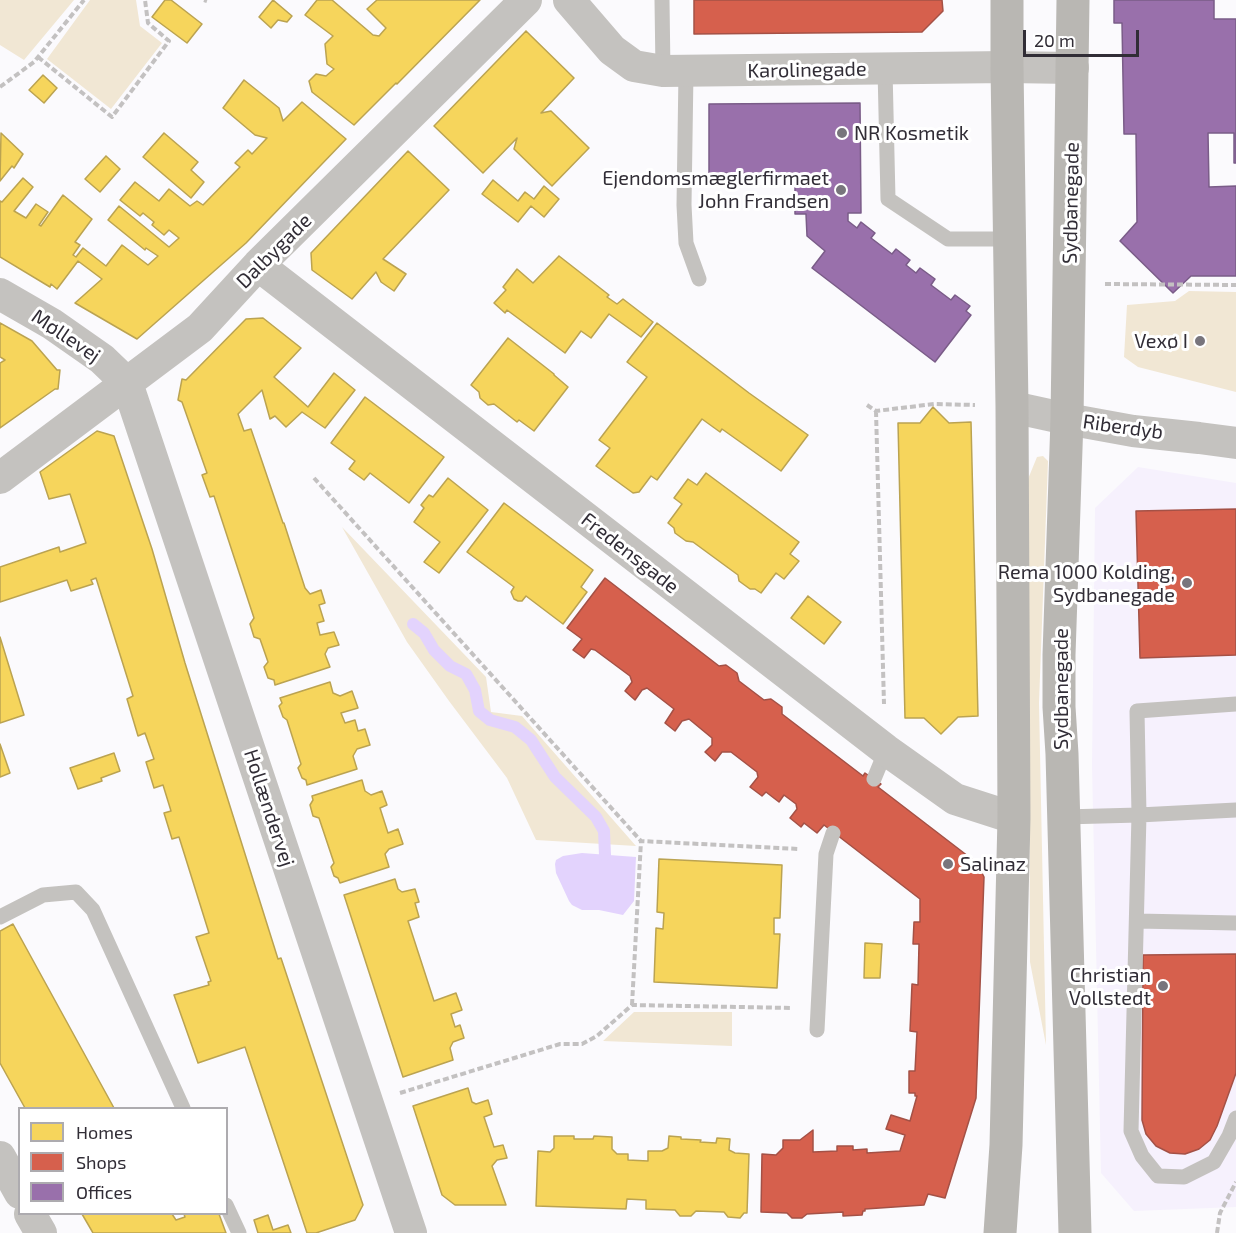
<!DOCTYPE html>
<html>
<head>
<meta charset="utf-8">
<style>
	body { margin:0 }
	#map { position:relative; width:1236px; height:1233px; overflow:hidden; background:#fbfafd; font-family:"Exo 2",sans-serif }
	canvas { display:block }
	.legend { position:absolute; left:18px; top:1107px; width:210px; height:108px; box-sizing:border-box; background:#fff; border:2px solid #adabaf; margin:0; padding:8px 10px; list-style:none; font-size:18px; color:#312d36 }
	.legend li { display:flex; align-items:center; gap:12px; height:30px }
	.legend b { width:30px; border:2px solid #adabaf }
	.scale { position:absolute; left:1023px; top:30px; width:116px; height:27px; box-sizing:border-box; border:3px solid #312d36; border-top:0; padding-left:8px; font-size:18px; line-height:21px; white-space:nowrap; color:#312d36; -webkit-text-stroke:4px #fff; paint-order:stroke }
</style>
</head>
<body>
<div id="map">
<canvas width="1236" height="1233"></canvas>
<ul class="legend">
<li><b style="height:16px;background:#f6d55c"></b>Homes</li>
<li><b style="height:16px;background:#d6604d"></b>Shops</li>
<li><b style="height:16px;background:#9970ab"></b>Offices</li>
</ul>
<div class="scale">20 m</div>
</div>
<script>
const c = document.querySelector('canvas').getContext('2d');
c.lineJoin = 'round';
function fill(path, color) { c.fillStyle = color; c.fill(path, 'evenodd'); }
const poly = rows => new Path2D(rows.map(r => 'M' + r).join(''));
function stroke(path, color, width, dash) { c.strokeStyle = color; c.lineWidth = width; c.lineCap = dash ? 'butt' : 'round'; c.setLineDash(dash || []); c.stroke(path); }
function drawText(font, color, halo, rows, align = 'center') {
  c.font = font + ' "Exo 2",sans-serif'; c.lineWidth = 6; c.setLineDash([]); c.textBaseline = 'middle'; c.strokeStyle = halo; c.fillStyle = color; for (const [text, x, y, turn = 0] of rows) {
    c.save(); c.translate(x, y); c.rotate((+turn || 0) * Math.PI / 180); c.textAlign = isNaN(turn) ? turn : align; if (halo) c.strokeText(text, 0, 0); c.fillText(text, 0, 0); c.restore();
  }
}
fill(poly([
	[1138,467,1236,483,1236,1207,1134,1211,1101,1173,1092,766,1095,508]
]), '#f6f1fd');
fill(poly([
	[0,0,74,0,24,60,0,45],
	[90,0,136,0,140,26,162,43,111,109,47,59],
	[1189,291,1236,292,1236,392,1138,367,1124,357,1127,305,1175,301],
	[1043,456,1048,461,1039,703,1046,1045,1030,962,1028,479,1037,457],
	[342,527,486,677,491,712,522,716,636,846,536,840,507,778,449,701,407,642],
	[634,1012,732,1012,732,1046,603,1041]
]), '#f1e7d4');
fill(poly([
	[582,853,636,857,634,901,623,915,599,910,582,910,572,905,569,901,556,873,555,864,556,860,563,856]
]), '#e3d3fd');
const homes = poly([
	[165,0,171,0,202,24,187,43,152,17,165,0],
	[273,0,292,16,287,22,278,20,271,28,259,17,273,0],
	[317,0,332,0,373,35,379,36,386,28,367,9,377,0,480,0,397,84,396,83,354,125,312,92,309,81,316,74,326,76,334,69,327,64,325,44,333,36,305,15,317,0],
	[526,31,574,78,541,113,551,111,589,148,552,186,514,149,517,138,483,173,434,126,526,31],
	[43,75,57,88,44,103,29,90,43,75],
	[244,80,279,108,283,121,302,102,346,139,246,243,137,339,75,303,102,279,78,261,57,289,51,284,50,287,0,257,0,201,2,202,23,178,33,187,14,211,26,218,36,204,48,212,39,225,41,226,63,195,92,219,75,242,80,245,73,255,76,257,83,248,106,266,122,245,148,265,158,256,146,248,145,250,108,220,119,206,169,247,179,238,169,230,164,235,152,225,154,222,143,213,140,216,120,200,135,182,159,201,169,189,190,206,197,201,203,205,240,167,235,163,248,150,252,154,267,138,255,135,223,108,244,80],
	[1,133,23,154,14,168,12,166,0,181,1,133],
	[164,133,198,162,191,170,204,182,191,198,143,157,164,133],
	[408,151,449,190,383,259,406,274,394,291,381,282,376,272,352,299,312,270,311,253,408,151],
	[106,156,120,169,100,192,85,179,106,156],
	[493,180,518,201,525,192,534,199,544,186,559,199,544,217,531,206,518,222,482,194,493,180],
	[559,256,609,295,607,297,617,304,623,299,653,322,641,337,609,314,591,338,581,331,565,353,507,310,505,313,494,303,506,290,503,287,517,269,533,283,559,256],
	[263,318,301,348,274,377,308,407,334,373,355,390,325,428,302,412,286,427,275,416,270,419,262,390,238,414,244,431,251,429,283,523,284,523,305,588,310,594,321,590,325,603,319,605,324,621,317,623,320,635,334,632,339,645,328,648,325,654,330,667,275,685,274,680,268,678,264,667,268,662,260,639,254,637,250,624,254,618,214,496,210,497,202,475,207,473,182,402,178,400,182,379,186,380,246,319,263,318],
	[0,323,32,341,57,370,60,370,58,389,55,389,0,428,0,363,5,360,0,357,0,323],
	[657,323,749,393,808,435,781,471,722,429,720,432,702,419,657,480,651,476,639,492,633,493,596,466,610,448,599,440,647,377,627,362,657,323],
	[508,338,554,374,554,375,568,387,534,431,519,420,517,422,494,404,488,405,480,398,479,392,471,385,508,338],
	[365,397,444,457,409,503,370,473,364,480,349,469,355,461,331,443,365,397],
	[933,407,949,423,971,422,978,716,958,717,941,734,924,718,905,718,898,423,920,423,933,407],
	[97,431,114,436,152,549,185,663,278,959,281,958,363,1205,355,1220,316,1233,307,1233,245,1047,198,1063,174,995,209,985,208,982,211,981,196,937,209,933,179,837,172,839,164,813,171,811,163,785,154,788,146,762,154,759,145,733,138,736,127,699,133,696,96,578,91,580,93,584,71,591,67,580,0,602,0,567,59,547,60,552,86,543,70,494,49,499,40,472,97,431],
	[706,473,799,542,790,554,799,561,784,579,776,573,761,593,755,589,750,589,739,581,738,575,693,542,686,541,675,533,674,528,668,523,682,504,674,498,688,479,697,485,706,473],
	[448,478,488,510,439,573,424,562,440,542,414,522,424,508,421,505,429,495,433,497,448,478],
	[504,503,593,570,581,587,587,592,563,624,526,596,522,601,518,601,514,599,511,592,514,587,467,552,504,503],
	[808,596,841,622,824,644,791,618,808,596],
	[0,637,24,715,0,723,0,637],
	[330,682,333,693,340,696,352,691,358,708,341,713,345,723,355,720,358,731,365,729,370,745,357,749,353,756,357,769,307,785,306,780,302,778,298,768,301,764,287,720,283,717,279,706,282,703,280,698,330,682],
	[0,744,10,773,0,777,0,744],
	[114,753,120,771,101,778,102,781,78,789,70,768,114,753],
	[362,780,365,791,371,795,382,791,387,805,380,808,388,833,398,829,403,844,389,849,385,854,389,867,340,883,338,878,334,876,331,867,334,863,319,818,313,816,310,805,313,800,312,796,362,780],
	[659,859,782,865,780,918,774,918,774,934,780,934,777,988,654,982,656,928,663,929,664,913,657,912,659,859],
	[395,879,398,889,402,892,415,889,419,902,415,903,419,917,408,921,434,1001,456,993,462,1010,451,1014,455,1027,460,1025,464,1038,453,1042,450,1048,453,1060,403,1077,344,895,395,879],
	[13,924,114,1108,25,1108,0,1063,0,931,13,924],
	[865,943,882,944,880,978,864,978,865,943],
	[468,1088,472,1102,476,1104,488,1100,492,1114,484,1117,494,1147,503,1145,507,1158,497,1160,492,1166,506,1205,455,1205,442,1195,413,1106,468,1088],
	[554,1136,574,1136,574,1139,593,1139,594,1136,612,1137,612,1149,617,1154,628,1154,628,1160,648,1161,648,1151,662,1151,668,1148,669,1136,681,1137,681,1139,701,1140,700,1142,716,1143,717,1138,730,1139,729,1150,735,1153,749,1154,747,1213,744,1213,740,1218,728,1217,724,1212,696,1211,691,1216,680,1216,675,1210,646,1209,646,1200,627,1199,626,1209,536,1206,538,1151,550,1152,554,1148,554,1136],
	[82,1214,172,1214,176,1220,185,1217,184,1214,219,1214,226,1233,93,1233,82,1214],
	[268,1215,273,1230,288,1225,291,1233,258,1233,254,1220,268,1215]
]);
fill(homes, '#f6d55c');
stroke(homes, '#bba351', 1.5);
const shops = poly([
	[694,0,942,0,943,11,922,32,694,34,694,0],
	[1236,509,1236,655,1140,658,1136,511,1236,509],
	[605,578,719,666,726,665,737,673,739,681,764,700,771,699,782,707,782,714,863,776,865,773,881,784,878,787,977,863,984,877,976,1098,945,1198,928,1194,924,1205,865,1209,865,1211,863,1211,862,1215,843,1216,843,1212,807,1214,802,1218,792,1218,787,1213,761,1212,762,1154,776,1155,783,1148,783,1140,800,1140,813,1130,813,1152,837,1151,837,1146,853,1146,853,1150,867,1149,867,1153,900,1151,905,1135,886,1129,891,1115,910,1121,917,1096,915,1096,915,1093,909,1093,909,1071,915,1071,917,1032,910,1031,912,984,918,985,919,944,913,944,914,922,920,922,920,899,824,825,817,833,804,823,801,827,790,818,797,809,796,804,784,795,779,802,766,792,762,796,750,787,758,777,757,772,731,752,722,752,715,761,705,752,712,745,712,738,689,719,682,721,675,731,665,723,674,709,647,688,642,690,635,700,625,691,632,682,630,676,595,650,591,649,584,658,573,650,582,639,567,628,605,578],
	[1236,954,1236,1073,1217,1126,1210,1140,1199,1149,1185,1154,1170,1153,1156,1146,1146,1134,1142,1120,1143,955,1236,954]
]);
fill(shops, '#d6604d');
stroke(shops, '#a45146', 1.5);
const offices = poly([
	[1114,0,1214,0,1214,19,1236,19,1236,163,1234,163,1234,133,1208,133,1209,187,1236,186,1236,276,1191,276,1173,293,1120,241,1137,222,1136,134,1124,134,1122,23,1114,23,1114,0],
	[860,103,861,213,848,213,848,221,857,228,861,222,875,233,871,238,892,254,896,249,910,260,906,265,916,273,920,268,935,279,931,285,951,300,955,295,970,306,966,311,971,315,935,362,812,268,825,251,807,236,806,214,795,214,795,173,709,173,709,104,860,103]
]);
fill(offices, '#9970ab');
stroke(offices, '#7a5c88', 1.5);
stroke(poly([
	[413,624,424,633,434,650,450,666,466,674,475,690,479,711,490,720,515,727,531,740,555,777,596,817,604,831,605,855]
]), '#e3d3fd', 12);
stroke(poly([
	[204,0,207,1],
	[38,57,112,117,169,41,148,23,145,0],
	[0,87,34,62,84,0],
	[1105,284,1236,285],
	[867,405,876,411,934,404,975,405],
	[876,411,884,704],
	[314,478,641,841,799,849],
	[632,1005,641,841],
	[400,1093,560,1044,582,1044,597,1036,632,1005,792,1008],
	[1217,1233,1220,1213,1236,1182]
]), '#c3c1c1', 4, [6, 3]);
stroke(poly([
	[662,0,663,71],
	[885,69,888,199,948,239,1010,239],
	[686,72,684,205,686,243,699,279],
	[1236,704,1137,711,1139,815,1131,1131,1142,1156,1158,1176,1184,1177,1214,1162,1229,1136,1236,1118],
	[874,779,886,750],
	[1064,817,1139,815,1236,810],
	[0,917,43,895,76,892,93,910,183,1108],
	[1137,921,1236,923],
	[817,1030,826,854,833,833],
	[226,1205,239,1233]
]), '#c4c2bf', 15);
stroke(poly([
	[569,0,612,50,634,66,663,71,1007,67,1073,68],
	[258,265,886,750,955,799,1014,818],
	[0,294,52,324,102,359,127,383,411,1233],
	[1012,407,1067,419,1133,431,1199,438,1236,443],
	[0,478,200,328,258,265,526,0],
	[0,1157,20,1193],
	[30,1214,41,1233]
]), '#c4c2bf', 32);
stroke(poly([
	[1073,0,1067,419,1059,655,1059,707,1062,754,1075,1233],
	[1000,1233,1006,1145,1014,818,1012,407,1007,67,1007,0]
]), '#b9b7b3', 33);
for (const [x, y, r, color] of [
	[842,133,6,"#78757c"],
	[841,190,6,"#78757c"],
	[1200,341,6,"#78757c"],
	[1187,583,6,"#78757c"],
	[948,864,6,"#78757c"],
	[1163,986,6,"#78757c"]
]) { const dot = new Path2D(); dot.arc(x, y, r, 0, 2 * Math.PI); c.fillStyle = color; c.fill(dot); stroke(dot, '#fff', 2); }
drawText('20px', '#312d36', '#fff', [
	["Karolinegade",807,70,-1],
	["Sydbanegade",1071,203,-89],
	["Dalbygade",274,251,-45],
	["Møllevej",66,336,34],
	["Riberdyb",1123,427,8],
	["Fredensgade",630,553,38],
	["Sydbanegade",1061,689,-90],
	["Hollændervej",269,808,72]
]);
drawText('20px', '#312d36', '#fff', [
	["NR Kosmetik",854,133,"left"],
	["Ejendomsmæglerfirmaet",829,178],
	["John Frandsen",829,201],
	["Vexø I",1188,341],
	["Rema 1000 Kolding,",1175,572],
	["Sydbanegade",1175,595],
	["Salinaz",960,864,"left"],
	["Christian",1151,975],
	["Vollstedt",1151,998]
], 'right');
</script>
</body>
</html>
